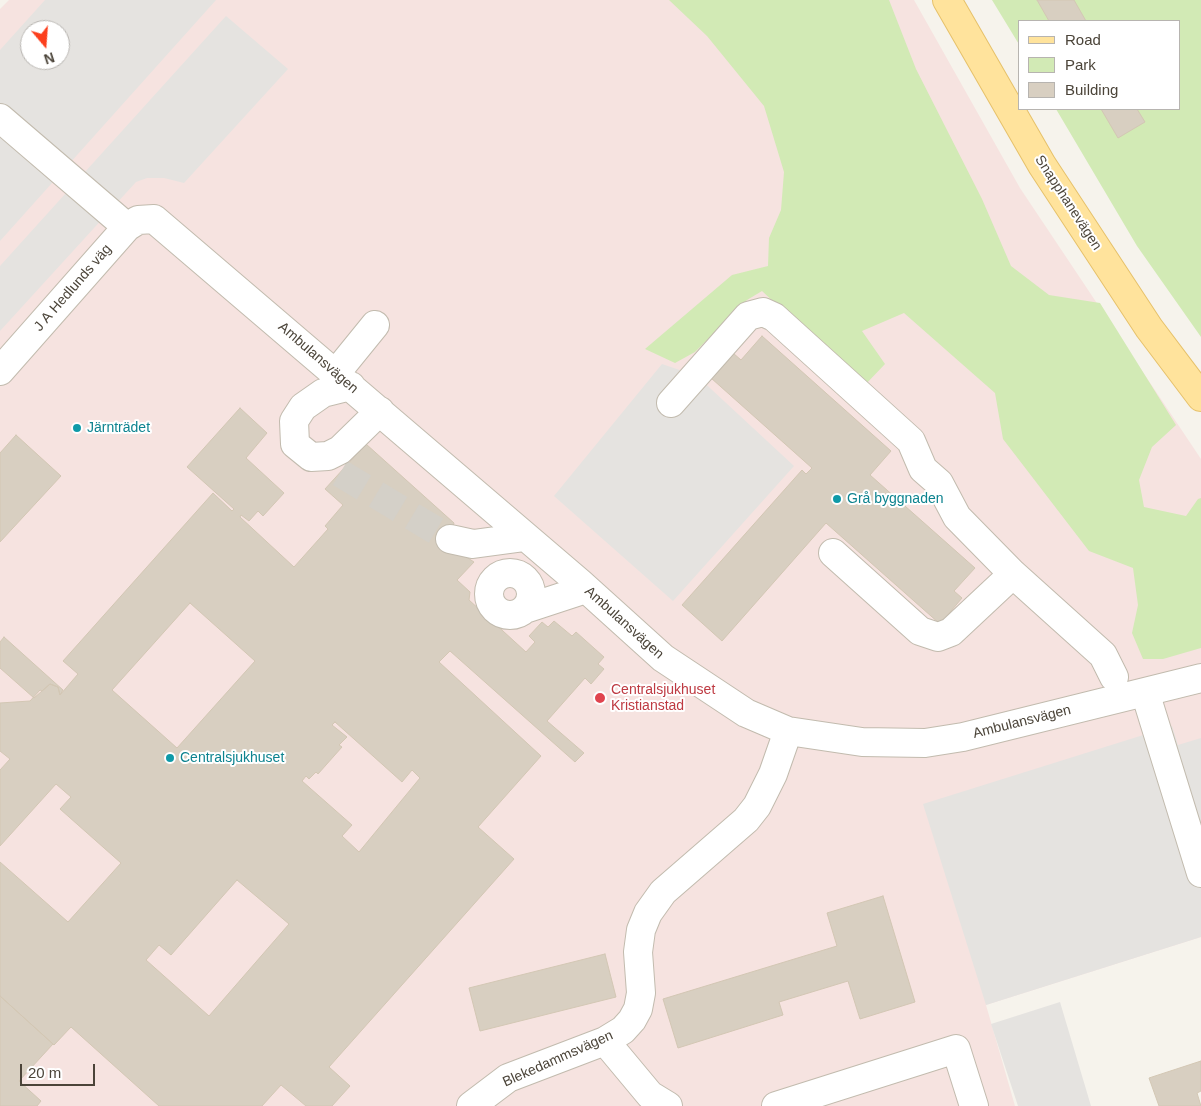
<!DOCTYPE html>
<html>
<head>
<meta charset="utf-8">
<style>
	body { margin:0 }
	#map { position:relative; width:1201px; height:1106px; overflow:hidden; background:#f6f3ec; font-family:Arial,sans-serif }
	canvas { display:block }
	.legend { position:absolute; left:1018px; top:20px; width:162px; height:90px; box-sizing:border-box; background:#fff; border:1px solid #b7b4b0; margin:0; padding:6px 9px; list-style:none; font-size:15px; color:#4b4439 }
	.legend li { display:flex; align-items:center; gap:10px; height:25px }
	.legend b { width:25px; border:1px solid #b7b4b0 }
	.north { position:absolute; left:20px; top:20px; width:50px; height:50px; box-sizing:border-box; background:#fff; border:1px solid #b7b4b0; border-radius:50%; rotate:162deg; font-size:14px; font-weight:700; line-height:20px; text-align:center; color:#4b4439 }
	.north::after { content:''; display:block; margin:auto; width:18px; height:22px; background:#fc3f1d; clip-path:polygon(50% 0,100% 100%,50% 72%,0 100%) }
	.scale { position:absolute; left:20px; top:1064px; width:75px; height:22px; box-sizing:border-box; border:2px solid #4b4439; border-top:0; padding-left:6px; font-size:15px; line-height:18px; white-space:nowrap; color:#4b4439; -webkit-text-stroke:4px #fff; paint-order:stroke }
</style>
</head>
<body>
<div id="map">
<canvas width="1201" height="1106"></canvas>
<ul class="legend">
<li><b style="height:6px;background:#ffe39c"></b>Road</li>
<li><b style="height:14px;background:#d2eab5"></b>Park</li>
<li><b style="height:14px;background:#d8cfc1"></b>Building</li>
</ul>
<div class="north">N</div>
<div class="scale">20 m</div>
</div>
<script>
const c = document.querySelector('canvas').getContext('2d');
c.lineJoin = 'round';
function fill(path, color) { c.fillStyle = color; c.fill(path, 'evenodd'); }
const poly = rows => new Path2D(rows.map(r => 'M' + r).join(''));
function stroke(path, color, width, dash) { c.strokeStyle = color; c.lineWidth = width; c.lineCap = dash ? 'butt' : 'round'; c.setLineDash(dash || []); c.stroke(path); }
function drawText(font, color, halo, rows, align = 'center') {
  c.font = font + ' Arial,sans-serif'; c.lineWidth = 4; c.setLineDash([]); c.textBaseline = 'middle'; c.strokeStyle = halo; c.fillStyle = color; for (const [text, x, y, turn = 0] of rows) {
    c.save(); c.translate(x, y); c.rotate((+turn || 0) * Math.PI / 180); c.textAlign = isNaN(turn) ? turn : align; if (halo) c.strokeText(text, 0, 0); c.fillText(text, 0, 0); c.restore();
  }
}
fill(poly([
	[9,0,914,0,1020,188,1201,459,1201,937,986,1005,1015,1106,0,1106,0,9],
	[30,30,60,30,60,60,30,60]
]), '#f6e3e0');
fill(poly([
	[669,0,889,0,916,69,982,199,1011,266,1049,295,1100,303,1176,425,1152,447,1139,480,1144,507,1186,516,1198,499,1201,498,1201,648,1163,659,1143,659,1132,633,1138,605,1133,568,1089,551,1003,439,995,393,904,313,862,331,885,364,864,386,762,291,747,300,695,352,675,363,645,349,732,275,768,266,769,238,781,210,784,172,764,106,707,36],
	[992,0,1201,0,1201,337,1137,246,1056,109,1180,109,1180,21,1020,21,1020,46]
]), '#d2eab5');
fill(poly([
	[45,0,216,0,0,241,0,50],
	[30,30,60,30,60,60,30,60],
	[226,16,288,69,184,183,164,178,147,178,136,182,0,331,0,266],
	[662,364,697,376,794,466,673,601,554,496],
	[1172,726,1178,745,1201,738,1201,937,986,1005,923,804],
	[1060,1002,1091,1106,1018,1106,991,1024]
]), '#e5e3e0');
const building = poly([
	[1037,0,1074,0,1086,21,1049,21,1037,0],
	[1101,109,1137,109,1145,122,1118,138,1101,109],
	[762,336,891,451,870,475,975,568,954,591,962,598,940,624,826,523,722,641,682,605,802,470,806,474,812,468,711,378,733,353,741,360,762,336],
	[240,408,267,433,246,458,284,493,263,516,258,511,249,521,241,515,240,517,294,567,328,529,325,526,343,505,325,489,366,444,454,523,448,545,474,562,457,580,470,592,469,600,526,652,535,642,529,636,542,622,548,627,554,621,572,636,576,632,604,657,598,664,604,669,591,684,585,678,547,721,584,753,575,762,450,651,439,662,541,756,478,827,514,859,329,1067,350,1086,332,1106,306,1106,281,1085,262,1106,159,1106,71,1027,54,1045,0,996,0,862,68,922,121,863,60,809,71,797,56,784,0,846,0,770,10,759,0,751,0,703,30,701,40,690,42,691,50,684,58,687,60,695,78,674,63,661,213,493,232,511,234,509,187,467,240,408],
	[190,603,255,661,177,748,112,690,190,603],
	[335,722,402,782,412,770,420,778,359,852,342,836,352,825,302,781,306,776,309,779,316,772,318,774,342,747,339,745,347,737,332,725,335,722],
	[237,880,289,924,209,1016,146,960,159,945,171,955,237,880],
	[16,435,61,476,0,542,0,453,16,435],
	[4,637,63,690,60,695,58,687,50,684,34,698,0,668,0,642,4,637],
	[883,896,915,1002,860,1019,848,981,779,1002,783,1015,678,1048,663,999,837,946,827,913,883,896],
	[605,954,616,997,480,1031,469,988,605,954],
	[0,996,53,1044,19,1081,41,1101,37,1106,0,1106,0,996],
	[1201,1061,1201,1091,1197,1093,1201,1106,1159,1106,1149,1078,1201,1061]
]);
fill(building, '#d8cfc1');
stroke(building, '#d3c7b4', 1);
stroke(poly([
	[340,473,450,539]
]), '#d4d0c8', 28, [28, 14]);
const minor = poly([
	[0,118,127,227],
	[0,371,127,227,138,220,154,219,580,583,663,658,746,713,788,731,862,742,925,743,963,737,1201,678],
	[336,373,375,325],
	[351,386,323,393,303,407,294,421,295,444,311,457,328,456,340,450,380,411],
	[671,403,748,316,763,312,774,317,911,441,923,469,939,483,957,517,1013,574,1103,655,1114,677],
	[450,539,473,544,525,537],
	[833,553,920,631,938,637,951,632,1013,574],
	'489 594a21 21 0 1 1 42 0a21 21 0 1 1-42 0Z',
	[525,609,586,589],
	[1145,692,1201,873],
	[605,1041,650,1095,668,1106],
	[471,1106,508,1078,605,1041,623,1030,632,1020,638,1009,641,993,638,952,641,930,648,913,663,892,746,820,757,806,773,774,788,731],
	[776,1106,956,1049,974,1106]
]);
const major = poly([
	[947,0,1042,165,1149,328,1201,397]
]);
stroke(minor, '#c2bbae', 30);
stroke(major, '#e6c16a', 30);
stroke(minor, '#fff', 28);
stroke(major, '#ffe39c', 28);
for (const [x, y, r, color] of [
	[77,428,5,"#0f9aa8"],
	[837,499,5,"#0f9aa8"],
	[600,698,6,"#e0444e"],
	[170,758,5,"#0f9aa8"]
]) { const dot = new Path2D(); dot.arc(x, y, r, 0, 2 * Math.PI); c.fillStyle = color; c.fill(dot); stroke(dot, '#fff', 2); }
drawText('14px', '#4b4439', '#fff', [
	["Snapphanevägen",1068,203,57],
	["J A Hedlunds väg",73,288,-49],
	["Ambulansvägen",318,358,41],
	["Ambulansvägen",624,623,42],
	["Ambulansvägen",1022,722,-14],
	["Blekedammsvägen",558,1059,-24]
]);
drawText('14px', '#0d838f', '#fff', [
	["Järnträdet",87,428],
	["Grå byggnaden",847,499],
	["Centralsjukhuset",180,758]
], 'left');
drawText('14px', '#be3a42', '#fff', [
	["Centralsjukhuset",611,690],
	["Kristianstad",611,706]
], 'left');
</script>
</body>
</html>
